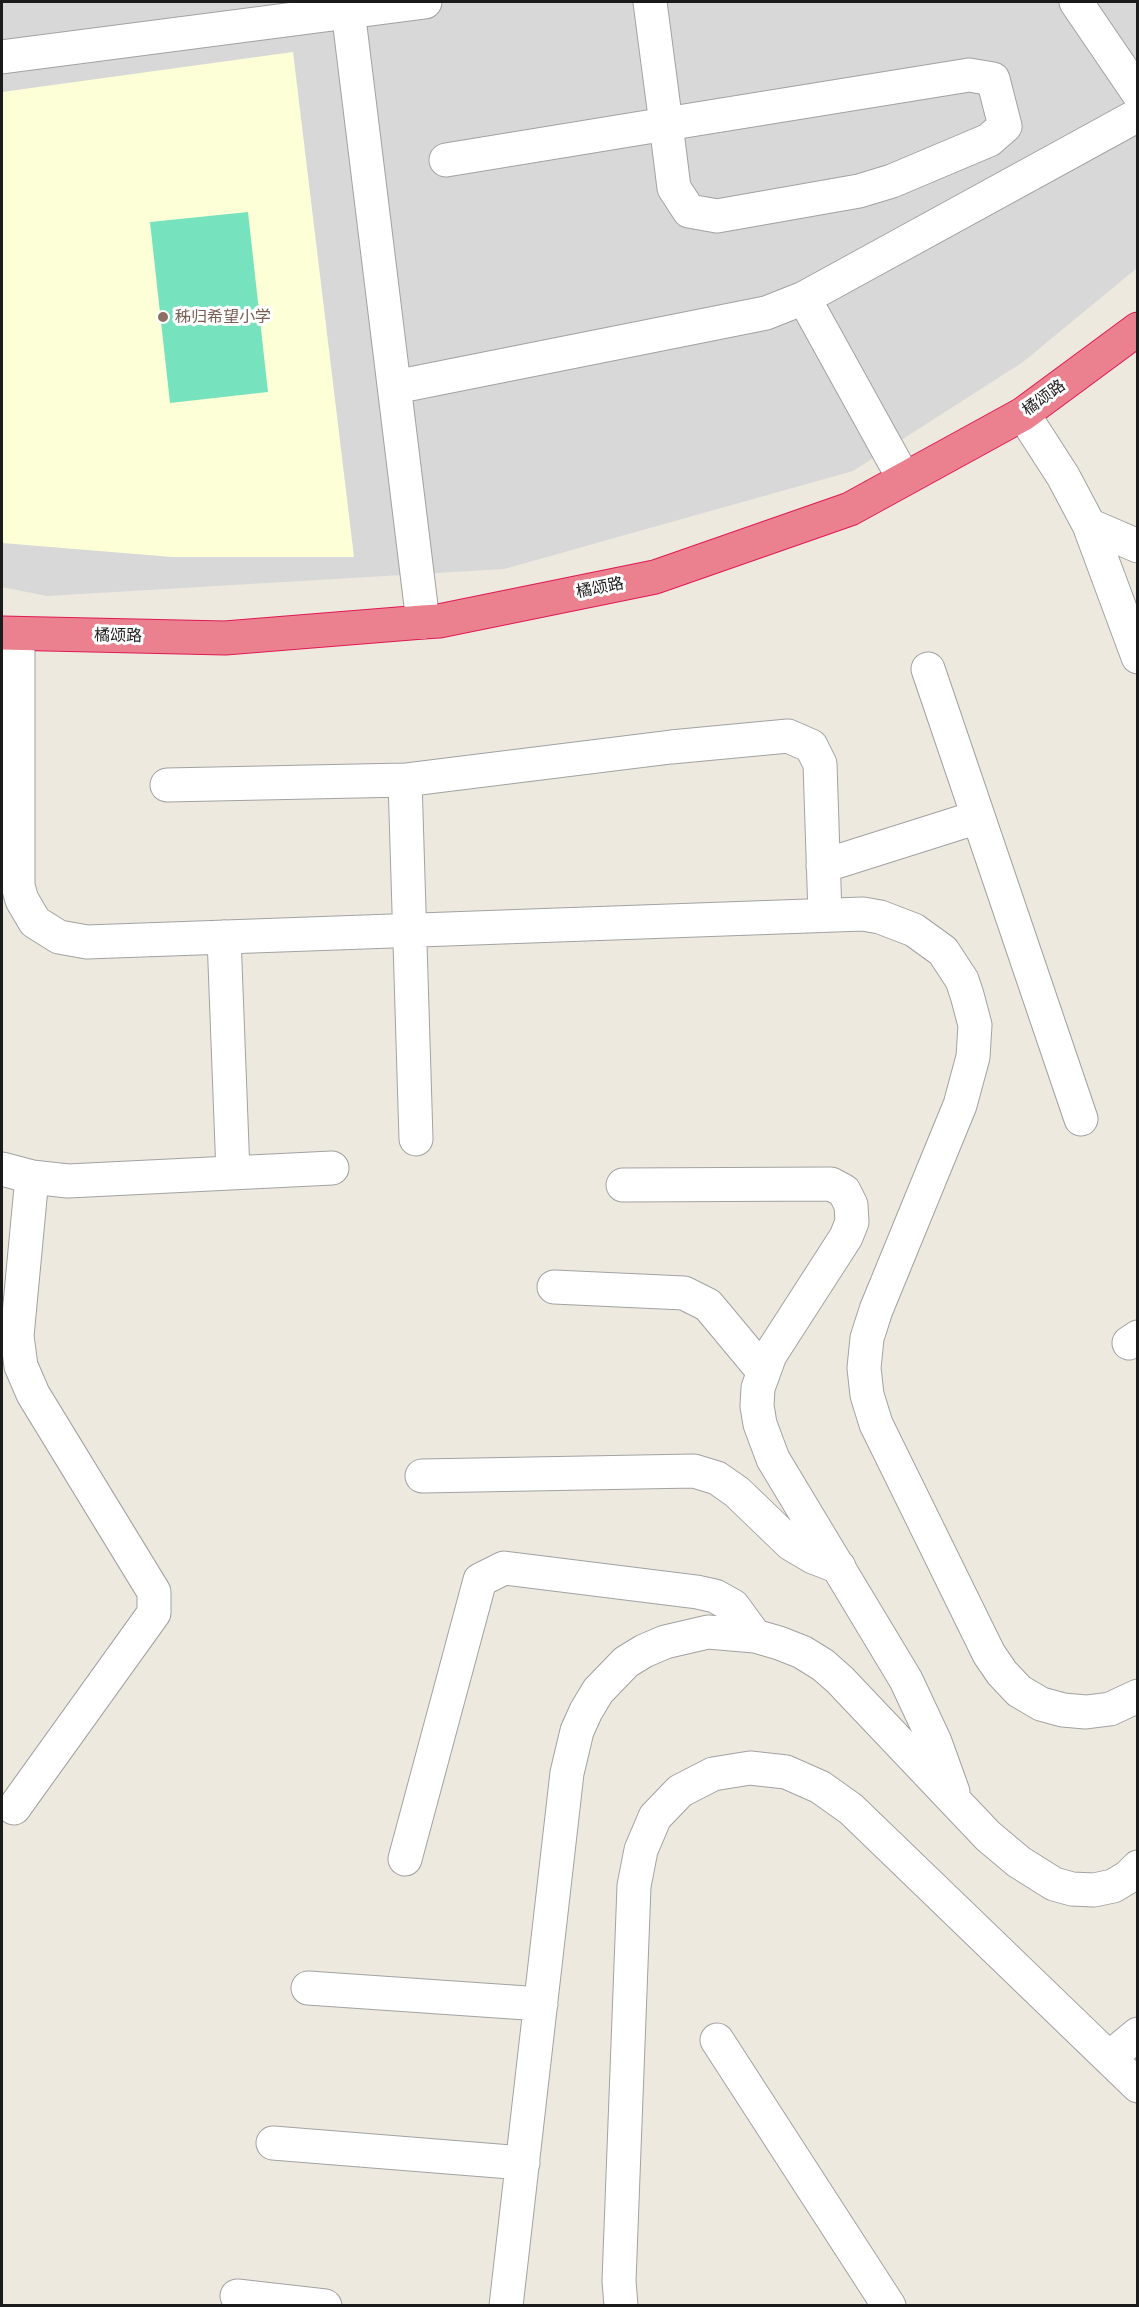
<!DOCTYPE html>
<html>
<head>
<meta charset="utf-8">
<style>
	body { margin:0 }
	#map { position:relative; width:1139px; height:2307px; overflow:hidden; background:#ede9df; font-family:Cabin,sans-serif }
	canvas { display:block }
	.frame { position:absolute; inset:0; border:3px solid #1b1b1b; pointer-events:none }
</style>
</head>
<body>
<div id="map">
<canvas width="1139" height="2307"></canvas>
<div class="frame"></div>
</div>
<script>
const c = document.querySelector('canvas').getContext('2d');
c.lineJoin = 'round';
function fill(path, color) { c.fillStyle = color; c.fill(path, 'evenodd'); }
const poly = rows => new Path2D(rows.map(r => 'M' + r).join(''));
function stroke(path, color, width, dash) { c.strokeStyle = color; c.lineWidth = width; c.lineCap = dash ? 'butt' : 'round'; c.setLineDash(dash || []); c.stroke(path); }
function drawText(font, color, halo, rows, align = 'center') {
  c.font = font + ' Cabin,"Noto Sans SC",sans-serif'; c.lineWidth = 6; c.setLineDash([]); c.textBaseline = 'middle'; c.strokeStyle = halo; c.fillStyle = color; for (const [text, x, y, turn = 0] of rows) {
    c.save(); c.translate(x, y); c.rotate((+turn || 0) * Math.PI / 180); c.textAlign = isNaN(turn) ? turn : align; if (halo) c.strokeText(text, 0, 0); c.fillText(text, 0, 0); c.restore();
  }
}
fill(poly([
	[2,2,1137,2,1137,268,1023,362,853,471,504,569,47,596,2,587]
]), '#d9d8d8');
fill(poly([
	[293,52,354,557,172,557,2,543,2,92]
]), '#fdffd7');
fill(poly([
	[248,212,268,392,170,403,150,222]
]), '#77e3be');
const minor = poly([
	[347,2,423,622],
	[1076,2,1138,93],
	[2,57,425,2],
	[446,160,666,124,969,75,993,79,1005,126,989,140,892,181,859,191,717,216,689,211,674,188,666,124,650,2],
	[804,298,904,479],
	[395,387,766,313,804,298,1138,115],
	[1023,414,1063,476,1089,525,1138,657],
	[1089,525,1138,546],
	[18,634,18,886,22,900,35,922,59,937,87,942,863,914,880,917,914,930,943,951,962,980,967,995,975,1025,973,1057,960,1105,876,1310,867,1338,864,1368,867,1395,876,1424,989,1654,1002,1673,1019,1691,1041,1704,1063,1710,1086,1712,1110,1709,1138,1696],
	[928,669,1081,1119],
	[405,780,416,1139],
	[167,785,405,780,671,747,788,736,811,746,820,764,825,915],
	[823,866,978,817],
	[224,937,233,1173],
	[2,1169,32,1177,68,1181,332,1168],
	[623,1185,831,1184,844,1191,851,1205,852,1222,846,1237,770,1355,758,1388,757,1406,760,1424,773,1459,906,1680,935,1742,953,1792],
	[554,1287,684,1293,708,1305,763,1371],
	[1129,1343,1138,1337],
	[422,1476,694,1471,717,1478,737,1492,791,1544,813,1557,839,1567],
	[14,1808,154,1613,154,1592,33,1394,21,1366,17,1336,32,1177],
	[405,1859,480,1580,504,1568,697,1592,715,1596,733,1606,755,1636],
	[308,1988,541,2004],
	[717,2040,889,2306],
	[1109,2058,1138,2034],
	[273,2143,523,2163],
	[237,2296,325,2306],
	[506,2306,567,1773,577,1731,586,1711,598,1691,626,1662,644,1651,665,1642,708,1632,755,1636,779,1643,802,1652,823,1665,840,1680,988,1836,1019,1862,1054,1884,1072,1889,1094,1890,1113,1886,1128,1877,1138,1867],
	[621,2306,619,2281,634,1886,641,1850,655,1817,680,1791,713,1774,750,1768,786,1772,820,1787,851,1809,1138,2086]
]);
const highway = poly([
	[2,633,225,638,423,622,439,621,655,577,850,509,1023,414,1138,329]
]);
stroke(minor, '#a2a2a2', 35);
stroke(highway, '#df1953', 35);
stroke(minor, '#fff', 33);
stroke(highway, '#eb818f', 33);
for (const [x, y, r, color] of [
	[163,317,6,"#8d6e63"]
]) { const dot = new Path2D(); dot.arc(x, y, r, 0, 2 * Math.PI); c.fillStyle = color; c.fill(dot); stroke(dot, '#fff', 2); }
drawText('16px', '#785e54', '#fff', [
	["秭归希望小学",175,317]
], 'left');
drawText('16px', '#1b1b1b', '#fff', [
	["橘颂路",1044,398,-36],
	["橘颂路",600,588,-11],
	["橘颂路",118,636,1]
]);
</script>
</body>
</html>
